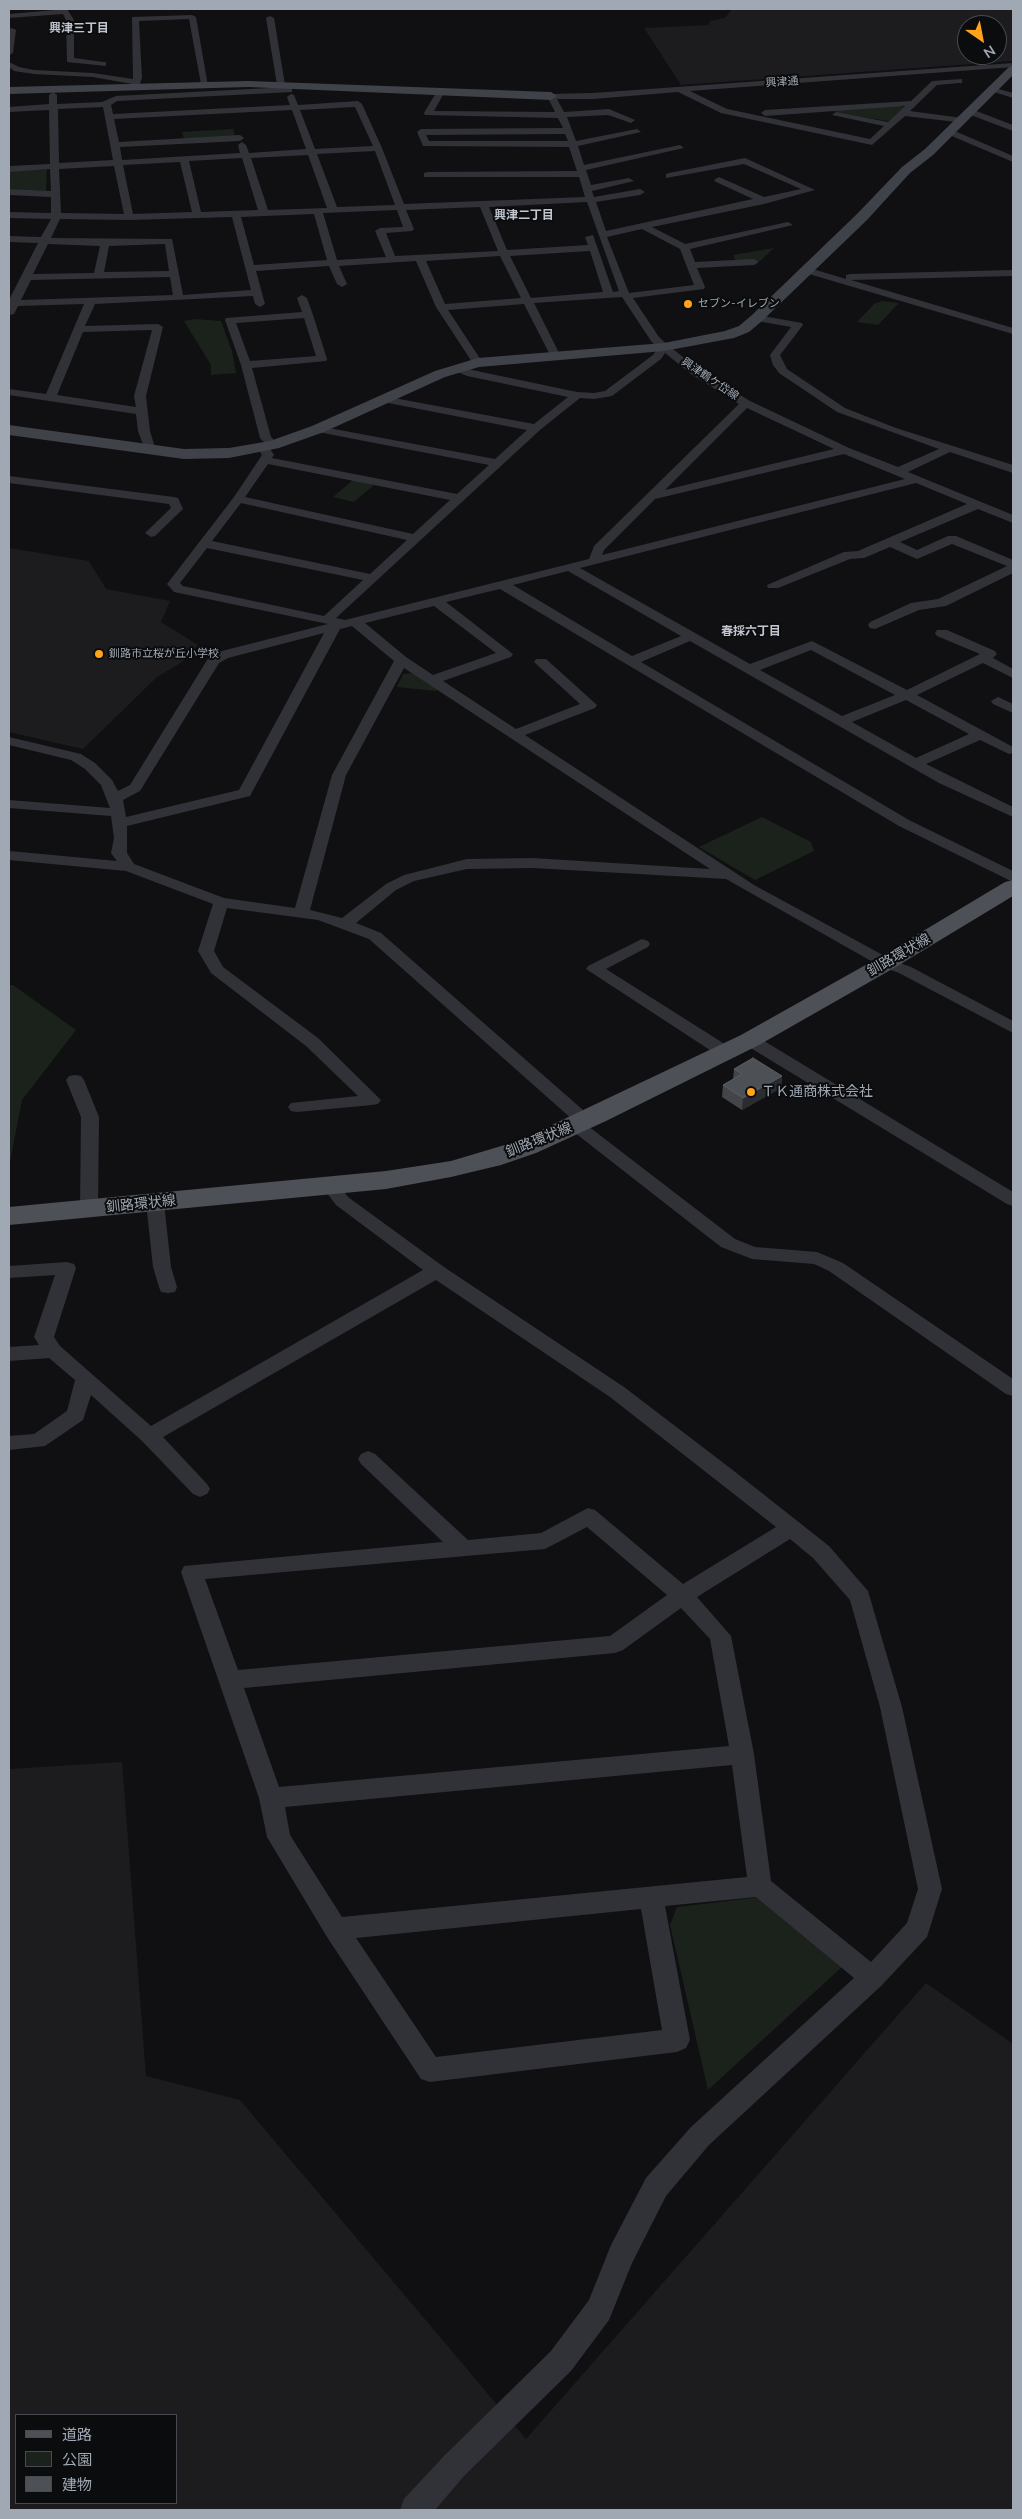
<!DOCTYPE html>
<html>
<head>
<meta charset="utf-8">
<style>
	body { margin:0 }
	#map { position:relative; width:1022px; height:2519px; overflow:hidden; background:#101012; font-family:Mulish,"Noto Sans JP",sans-serif }
	canvas { display:block }
	.frame { position:absolute; inset:0; border:10px solid #a0a8b4; pointer-events:none }
	.legend { position:absolute; left:15px; top:2414px; width:162px; height:90px; box-sizing:border-box; background:#0b0c0d; border:1px solid #474a50; margin:0; padding:6px 9px; list-style:none; font-size:15px; color:#a0a8b4 }
	.legend li { display:flex; align-items:center; gap:10px; height:25px }
	.legend b { width:25px; border:1px solid #474a50 }
	.north { position:absolute; left:957px; top:15px; width:50px; height:50px; box-sizing:border-box; background:#0b0c0d; border:1px solid #474a50; border-radius:50%; rotate:147deg; font-size:14px; font-weight:700; line-height:20px; text-align:center; color:#a0a8b4 }
	.north::after { content:''; display:block; margin:auto; width:18px; height:22px; background:#ffa31b; clip-path:polygon(50% 0,100% 100%,50% 72%,0 100%) }
</style>
</head>
<body>
<div id="map">
<canvas width="1022" height="2519"></canvas>
<div class="frame"></div>
<ul class="legend">
<li><b style="height:6px;background:#4d5057"></b>道路</li>
<li><b style="height:14px;background:#1a221b"></b>公園</li>
<li><b style="height:14px;background:#4d5055"></b>建物</li>
</ul>
<div class="north">N</div>
</div>
<script>
const c = document.querySelector('canvas').getContext('2d');
c.lineJoin = 'round';
function fill(path, color) { c.fillStyle = color; c.fill(path, 'evenodd'); }
const poly = rows => new Path2D(rows.map(r => 'M' + r).join(''));
function stroke(path, color, width, dash) { c.strokeStyle = color; c.lineWidth = width; c.lineCap = dash ? 'butt' : 'round'; c.setLineDash(dash || []); c.stroke(path); }
function drawText(font, color, halo, rows, align = 'center') {
  c.font = font + ' Mulish,"Noto Sans JP",sans-serif'; c.lineWidth = 4; c.setLineDash([]); c.textBaseline = 'middle'; c.strokeStyle = halo; c.fillStyle = color; for (const [text, x, y, turn = 0] of rows) {
    c.save(); c.translate(x, y); c.rotate((+turn || 0) * Math.PI / 180); c.textAlign = isNaN(turn) ? turn : align; if (halo) c.strokeText(text, 0, 0); c.fillText(text, 0, 0); c.restore();
  }
}
fill(poly([
	[732,9,1013,9,1013,61,681,85,644,28,709,25,710,21,725,18],
	[967,25,997,25,997,55,967,55],
	[9,548,89,561,106,589,170,601,161,622,198,645,182,662,157,677,83,749,9,732],
	[122,1762,146,2076,240,2100,526,2439,926,1983,1013,2044,1013,2510,9,2510,9,1769],
	[16,2415,176,2415,176,2503,16,2503]
]), '#1c1c1f');
fill(poly([
	[897,105,904,107,889,121,835,113,836,110],
	[233,129,235,137,184,139,182,132],
	[47,169,46,191,9,189,9,171],
	[774,248,760,261,736,262,733,255],
	[882,301,899,303,878,325,857,322,874,304],
	[194,319,221,321,232,351,236,373,211,375,211,365,184,321],
	[353,480,374,485,354,502,333,497],
	[414,673,439,688,436,691,397,687,403,674],
	[762,817,811,842,814,851,755,880,699,847],
	[9,985,13,985,76,1030,22,1100,9,1167],
	[761,1897,843,1966,708,2090,670,1925,677,1907]
]), '#1a221b');
fill(poly([
	[67,9,74,20,74,58,103,62,106,62,106,66,67,62,66,20,63,14,9,18,9,14,67,9],
	[192,15,196,17,208,86,201,84,189,19,139,21,142,78,138,88,132,88,132,84,93,77,34,74,14,71,9,67,9,62,19,67,34,70,93,73,133,79,132,17,192,15],
	[270,16,274,18,285,85,281,87,277,85,266,18,270,16],
	[12,28,16,30,13,53,9,55,9,29,12,28],
	[1013,63,1013,67,690,91,727,109,870,139,884,126,832,115,836,112,888,122,905,106,765,116,761,113,765,110,911,101,932,81,962,79,962,83,959,83,937,85,910,111,962,118,965,119,965,123,905,116,872,145,721,113,678,92,593,99,557,99,564,112,609,109,635,120,631,123,608,115,567,117,576,141,637,129,641,132,578,146,584,165,680,145,684,148,586,170,591,185,629,178,634,181,592,191,594,197,640,189,645,192,640,195,596,202,606,231,753,199,716,182,714,180,719,177,764,197,801,189,744,164,666,178,666,174,669,173,745,158,815,190,764,204,652,227,685,244,788,222,793,225,690,249,695,262,754,259,759,262,754,265,697,268,705,287,704,289,633,298,659,337,668,345,699,370,750,401,849,448,898,467,939,449,837,412,779,373,773,365,770,355,791,327,757,321,752,318,757,315,802,323,803,325,780,355,787,369,845,408,896,428,1013,465,1013,473,950,452,908,472,1013,515,1013,523,978,509,900,542,917,550,948,536,956,536,1013,560,1013,573,946,606,919,610,875,629,870,628,868,625,870,622,911,603,938,599,1007,566,952,544,917,559,890,547,864,558,850,559,778,588,768,588,767,585,844,552,858,551,967,504,916,483,580,568,750,664,812,641,907,690,980,654,937,636,935,633,937,630,947,630,995,651,997,654,993,658,1013,669,1013,678,983,663,917,695,1013,747,1013,753,1009,754,980,740,926,764,1013,807,1013,817,939,783,690,641,641,662,909,820,1013,871,1013,882,899,826,500,589,446,602,513,654,511,657,443,681,516,729,580,704,534,662,536,659,546,659,597,705,595,708,525,735,754,885,892,960,911,967,1013,1021,1013,1033,899,973,880,966,726,879,533,868,467,869,414,881,396,890,356,923,381,933,591,1117,594,1121,588,1126,735,1239,755,1247,817,1252,843,1263,1013,1379,1013,1396,1006,1394,829,1271,814,1264,752,1259,721,1247,570,1129,567,1125,573,1120,369,939,318,920,227,908,214,951,223,967,318,1038,381,1100,378,1104,372,1105,297,1112,291,1111,288,1107,291,1103,358,1096,306,1046,211,973,198,951,213,904,126,871,9,860,9,851,117,861,111,853,114,838,111,816,9,808,9,800,110,808,101,785,85,769,71,760,9,745,9,737,81,754,95,763,112,780,118,791,130,785,209,657,218,652,328,624,174,592,167,584,234,497,262,455,257,447,259,445,266,444,260,438,241,365,225,320,226,318,302,312,297,298,302,295,307,298,313,315,327,359,326,361,252,368,271,437,279,445,277,447,269,447,274,455,272,458,457,494,489,465,318,432,312,429,318,426,495,459,527,430,383,402,377,399,383,396,534,424,568,397,467,376,453,370,453,366,577,392,594,393,605,391,653,355,658,348,651,341,622,297,534,303,560,355,555,358,550,355,524,304,448,310,483,363,478,366,474,365,436,307,416,261,339,266,347,284,342,287,337,284,329,266,256,271,265,304,260,307,255,304,253,296,95,304,85,326,158,324,163,327,146,396,150,431,156,451,154,453,146,453,138,431,136,414,9,395,9,389,46,394,84,304,18,306,14,314,9,315,9,300,38,243,9,242,9,236,41,237,51,219,9,218,9,212,51,213,51,197,9,195,9,189,51,191,50,169,9,172,9,166,50,164,49,110,9,112,9,107,49,104,49,95,53,92,57,95,57,104,102,102,116,96,289,87,292,88,292,92,117,101,111,105,113,114,290,105,287,97,291,94,294,95,298,105,358,101,362,104,382,148,404,204,585,197,579,177,424,177,424,173,427,172,577,171,569,147,423,146,417,132,421,129,563,128,558,118,425,115,424,113,437,91,444,93,434,111,555,112,547,96,548,94,593,93,1013,63],
	[103,107,113,160,59,163,58,109,103,107],
	[355,107,373,146,315,149,300,110,355,107],
	[292,110,306,149,249,153,246,145,242,142,238,145,240,153,122,160,120,147,240,141,244,138,240,135,119,142,114,119,292,110],
	[565,134,568,141,429,141,426,135,565,134],
	[375,151,395,205,337,207,317,154,375,151],
	[308,155,327,208,268,210,251,158,308,155],
	[242,158,258,210,201,212,189,161,242,158],
	[180,162,192,212,133,214,123,165,180,162],
	[114,166,124,214,61,213,59,169,114,166],
	[587,202,619,291,613,292,593,235,585,237,588,245,507,250,489,207,587,202],
	[480,207,498,251,395,256,386,233,412,231,414,229,406,210,480,207],
	[397,210,403,227,380,228,375,231,386,257,337,260,323,213,397,210],
	[314,214,327,260,254,265,241,217,314,214],
	[232,217,251,290,183,295,172,239,51,238,60,219,129,220,232,217],
	[642,229,680,249,694,285,629,293,607,237,642,229],
	[48,244,100,246,94,273,33,274,48,244],
	[165,244,169,271,104,272,109,246,165,244],
	[590,251,603,292,531,298,510,256,590,251],
	[500,256,521,298,445,304,426,261,500,256],
	[170,277,173,295,21,300,31,280,170,277],
	[304,318,316,356,250,361,236,323,304,318],
	[152,330,134,396,136,407,57,395,83,332,152,330],
	[665,353,691,374,739,404,594,546,589,559,345,620,336,618,540,430,580,398,594,399,612,396,661,359,665,353],
	[747,408,834,449,665,490,747,408],
	[844,454,905,479,602,555,604,550,655,499,844,454],
	[268,464,450,500,413,534,245,497,268,464],
	[241,503,407,540,370,574,212,541,241,503],
	[207,548,363,580,324,616,183,586,180,583,207,548],
	[568,571,681,636,632,656,513,585,568,571],
	[434,606,496,653,433,675,406,657,365,623,434,606],
	[352,626,394,661,332,775,295,908,224,898,134,864,127,853,127,826,250,796,340,629,352,626],
	[324,633,239,790,126,817,123,800,140,791,219,663,228,658,324,633],
	[811,650,895,695,842,716,760,670,811,650],
	[404,668,710,869,533,858,467,859,404,875,386,884,342,918,310,910,346,775,404,668],
	[906,700,969,734,916,758,852,722,906,700],
	[991,87,1013,93,1013,98,991,91,991,87],
	[971,109,1013,125,1013,131,968,114,967,112,971,109],
	[950,129,1013,156,1013,162,947,134,946,132,950,129],
	[806,267,846,279,846,275,850,274,1013,270,1013,276,851,280,1013,328,1013,334,802,272,801,270,806,267],
	[9,476,174,497,178,498,183,509,155,536,151,537,145,533,171,508,169,504,9,483,9,476],
	[998,697,1013,704,1013,713,993,704,991,701,998,697],
	[642,939,648,941,650,944,648,947,606,969,731,1048,733,1052,731,1056,719,1056,586,969,588,966,642,939],
	[750,1035,756,1036,1013,1192,1013,1206,1007,1204,744,1044,742,1040,744,1036,750,1035],
	[75,1075,81,1076,84,1080,99,1117,98,1210,95,1214,89,1216,83,1214,80,1210,81,1117,66,1080,69,1076,75,1075],
	[330,1179,336,1181,348,1197,444,1267,624,1387,734,1471,829,1546,868,1591,902,1707,942,1889,927,1937,881,1986,709,2145,666,2196,632,2263,609,2320,571,2371,464,2476,435,2510,400,2510,404,2499,444,2456,551,2351,589,2300,611,2245,646,2178,691,2127,854,1978,756,1897,665,1906,690,2040,686,2048,677,2052,430,2082,421,2079,327,1937,267,1837,259,1798,181,1572,184,1566,443,1542,361,1464,358,1459,361,1454,368,1451,375,1454,468,1540,541,1533,588,1508,595,1510,683,1584,776,1527,610,1397,436,1280,163,1437,207,1484,210,1489,207,1494,200,1497,193,1494,142,1441,91,1395,83,1420,45,1446,9,1450,9,1436,34,1434,67,1411,75,1380,49,1358,9,1361,9,1347,39,1345,34,1337,55,1275,9,1278,9,1266,67,1262,74,1264,76,1268,54,1337,60,1346,151,1426,423,1270,336,1205,321,1185,324,1181,330,1179],
	[587,1527,667,1595,610,1636,238,1670,205,1579,545,1549,587,1527],
	[790,1539,813,1558,850,1600,880,1707,918,1889,907,1923,871,1962,771,1881,754,1754,731,1636,697,1597,790,1539],
	[681,1608,710,1639,729,1746,279,1787,244,1688,615,1653,623,1650,681,1608],
	[732,1765,747,1877,342,1917,290,1835,285,1807,732,1765],
	[641,1909,662,2030,436,2057,356,1938,641,1909],
	[155,1197,161,1199,164,1203,171,1267,177,1287,175,1292,168,1293,161,1292,159,1287,153,1267,146,1203,149,1199,155,1197]
]), '#313237');
fill(poly([
	[1013,66,1013,75,933,155,910,173,867,220,762,321,749,332,734,338,664,351,479,367,445,377,324,432,279,448,229,458,184,459,9,435,9,425,184,449,229,448,270,441,312,426,435,371,478,358,664,343,725,331,739,326,752,315,857,214,902,167,925,149,1009,67,1013,66],
	[248,81,551,92,557,96,551,100,248,87,9,94,9,87,248,81]
]), '#3f4248');
fill(poly([
	[1013,880,1013,896,894,968,759,1045,606,1121,536,1153,501,1165,451,1177,386,1189,9,1225,9,1207,386,1171,451,1161,518,1141,741,1035,878,958,1005,882,1013,880]
]), '#4d5057');
fill(poly([
	[734,1069,782,1076,781,1088,742,1110,722,1097,723,1085,733,1080]
]), '#43454a');
fill(poly([
	[782,1076,781,1088,742,1110,743,1098]
]), '#2a2c2f');
const building = poly([
	[753,1058,782,1076,743,1098,723,1085,742,1074,734,1069,753,1058]
]);
fill(building, '#4d5055');
stroke(building, '#5a5e64', 1);
for (const [x, y, r, color] of [
	[688,304,5,"#ffa31b"],
	[99,654,5,"#ffa31b"],
	[751,1092,5,"#ffa31b"]
]) { const dot = new Path2D(); dot.arc(x, y, r, 0, 2 * Math.PI); c.fillStyle = color; c.fill(dot); stroke(dot, '#0b0c0d', 2); }
drawText('11px', '#a0a8b4', '#0b0c0d', [
	["興津通",782,82,-4],
	["興津鶴ケ岱線",710,379,34]
]);
drawText('11px', '#a0a8b4', '#0b0c0d', [
	["セブン-イレブン",698,304],
	["釧路市立桜が丘小学校",109,654]
], 'left');
drawText('bold 12px', '#c1c6d0', '#0b0c0d', [
	["興津三丁目",79,28],
	["興津二丁目",524,215],
	["春採六丁目",751,631]
]);
drawText('14px', '#a0a8b4', '#0b0c0d', [
	["釧路環状線",899,955,-30],
	["釧路環状線",539,1140,-22],
	["釧路環状線",141,1204,-6]
]);
drawText('14px', '#a0a8b4', '#0b0c0d', [
	["ＴＫ通商株式会社",761,1092]
], 'left');
</script>
</body>
</html>
